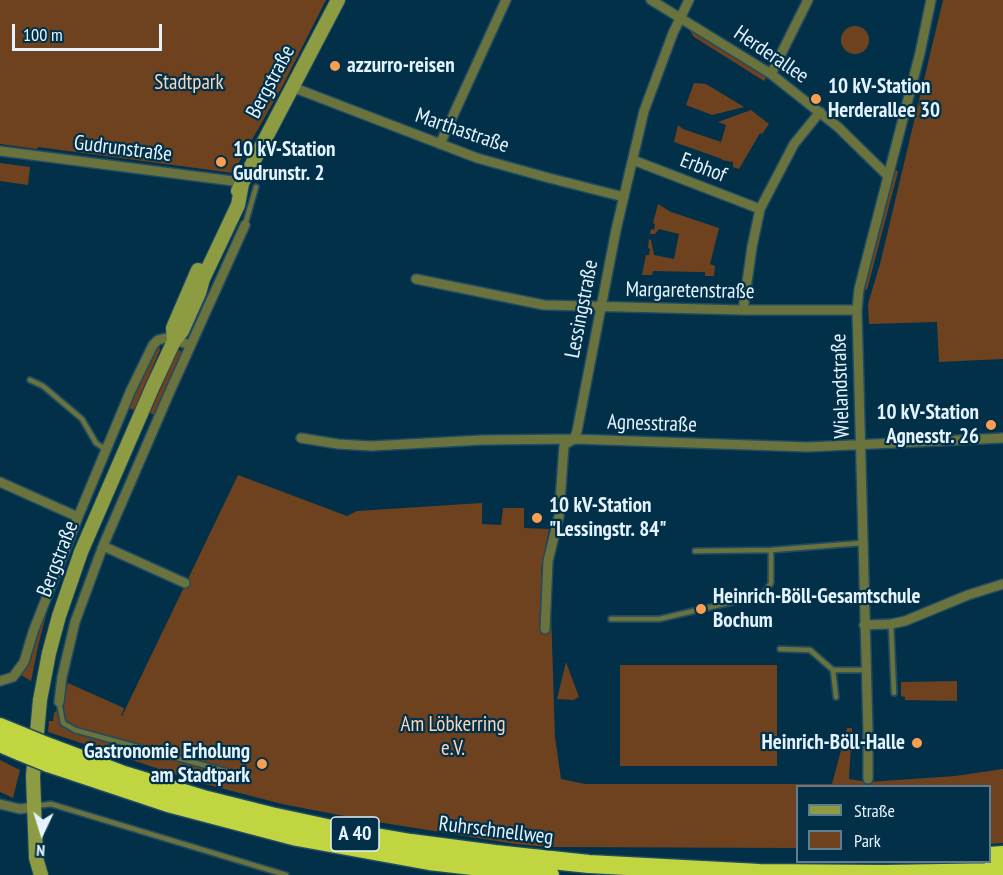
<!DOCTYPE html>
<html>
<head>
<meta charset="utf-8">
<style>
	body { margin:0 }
	#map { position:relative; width:1003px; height:875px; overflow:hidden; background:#013048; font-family:"PT Sans Narrow",sans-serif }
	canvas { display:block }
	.legend { position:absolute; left:796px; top:785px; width:195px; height:78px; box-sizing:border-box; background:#013048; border:2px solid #5c7e90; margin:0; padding:8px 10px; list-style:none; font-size:18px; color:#e4f3fd }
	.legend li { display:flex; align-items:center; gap:12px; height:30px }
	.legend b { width:30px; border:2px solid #5c7e90 }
	.north { position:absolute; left:12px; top:803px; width:60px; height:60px; -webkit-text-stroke:4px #013048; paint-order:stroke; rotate:184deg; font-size:16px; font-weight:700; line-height:24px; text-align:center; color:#e4f3fd }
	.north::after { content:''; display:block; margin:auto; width:21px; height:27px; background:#e4f3fd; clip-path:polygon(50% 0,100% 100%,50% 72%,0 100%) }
	.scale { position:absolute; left:12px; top:24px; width:150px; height:27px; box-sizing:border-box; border:3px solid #e4f3fd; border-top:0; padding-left:8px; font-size:18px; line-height:21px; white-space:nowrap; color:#e4f3fd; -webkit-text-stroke:4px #013048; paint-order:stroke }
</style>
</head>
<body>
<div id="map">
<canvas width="1003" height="875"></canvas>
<ul class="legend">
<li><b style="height:8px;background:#8d9b42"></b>Straße</li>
<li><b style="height:16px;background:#6e421e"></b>Park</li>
</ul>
<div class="north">N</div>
<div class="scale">100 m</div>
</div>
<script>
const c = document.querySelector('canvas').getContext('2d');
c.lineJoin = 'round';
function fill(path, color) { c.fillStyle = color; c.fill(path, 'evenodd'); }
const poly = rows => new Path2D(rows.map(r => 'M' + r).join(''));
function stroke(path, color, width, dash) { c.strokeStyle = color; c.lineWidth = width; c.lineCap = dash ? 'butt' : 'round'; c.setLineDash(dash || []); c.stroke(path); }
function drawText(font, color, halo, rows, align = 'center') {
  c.font = font + ' "PT Sans Narrow",sans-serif'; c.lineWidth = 4.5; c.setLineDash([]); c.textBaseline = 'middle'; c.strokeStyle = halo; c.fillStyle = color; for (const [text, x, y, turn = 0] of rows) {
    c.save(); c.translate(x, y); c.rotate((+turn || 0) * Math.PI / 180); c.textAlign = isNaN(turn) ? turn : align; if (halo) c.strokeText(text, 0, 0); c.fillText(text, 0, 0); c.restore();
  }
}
fill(poly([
	[0,0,326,0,282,87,233,173,38,147,37,149,0,144],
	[943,0,1003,0,1003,359,939,362,937,322,869,324,868,304,880,264],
	'841 40a14 14 0 1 1 28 0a14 14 0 1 1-28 0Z',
	[688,28,767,76,764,81,694,37],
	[694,83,706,84,744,107,712,115,686,105],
	[751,110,769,124,762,134,760,133,739,169,733,167,733,162,722,160,722,159,674,142,678,125,683,129,721,142,726,125,718,122],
	[0,163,30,167,28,185,0,181],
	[895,169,898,172,867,290,864,289],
	[658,204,671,212,719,228,710,264,715,266,714,276,705,276,705,272,699,272,653,271,652,275,642,275,646,255,649,255,650,249,648,248,649,239,651,240,654,255,674,259,679,234,659,229,655,234,650,234,651,229,654,230,655,224,653,223],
	[157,346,159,346,160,350,134,410,129,408],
	[180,350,182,354,154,415,150,413,177,351],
	[238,475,347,516,357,511,482,503,482,524,501,525,503,508,524,508,524,528,549,529,541,571,543,582,550,578,555,737,561,779,585,784,832,784,847,728,852,728,849,779,868,782,955,776,1003,769,1003,843,990,844,990,786,798,786,797,848,548,847,515,844,365,820,282,804,201,783,48,732,49,721,53,721,54,713,59,708,68,683,124,708,121,716,122,716],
	[50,601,38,646,31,681,21,675,26,666],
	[566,662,579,697,573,700,557,699],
	[620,665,777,665,777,766,620,766],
	[957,681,957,701,905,700,905,697,901,696,901,682],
	[0,760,20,770,13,798,0,792]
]), '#6e421e');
const lane = poly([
	[245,225,256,187],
	[30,380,43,386,82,419,96,443,106,450],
	[695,551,771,550,862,543],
	[611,619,659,619,754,597,764,593,771,583,771,550],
	[891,624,894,693],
	[780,649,810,650,833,670,865,670],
	[833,670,836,697],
	[59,702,63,723,75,730,247,777],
	[36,806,51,804,286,875]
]);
const street = poly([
	[651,0,771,74,838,127,888,176],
	[771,74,808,0],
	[292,87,477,158,549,178,624,197],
	[440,144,506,0],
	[0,151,233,181,242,184],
	[633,160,760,209],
	[416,279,544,305,743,310,857,310],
	[743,310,752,247,760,209,794,144,820,112],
	[301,438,338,444,371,446,482,440,574,439,808,447,1003,438],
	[0,482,78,517],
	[103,546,185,583],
	[864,625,891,624,905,621,968,595,1003,584],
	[545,629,548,561,559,516,564,445,574,439,577,431,616,230,644,111,673,33,689,0],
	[0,681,13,677,24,662,33,632,78,517,131,390,153,345,158,340,166,338,191,345],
	[59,702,62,677,75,622,103,546,171,389,245,225],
	[868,779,868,731,857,310,859,289,920,53,931,0],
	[0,804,20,809,34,807]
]);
const secondary = poly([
	[238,191,338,0],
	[174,341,173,328,198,270],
	[41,875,36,858,33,776,40,700,49,653,59,616,81,552,153,386,174,341,182,331,199,293,203,279,238,205,242,184]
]);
const highway = poly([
	[0,727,22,736],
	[0,743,21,752],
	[49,747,121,774,207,800,271,816,341,831,411,843,495,854,589,864,759,873,884,874,1003,872],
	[48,763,168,803,297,837,429,861,550,875],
	[990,856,1003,855]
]);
stroke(lane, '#214b61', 8);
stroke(street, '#214b61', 12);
stroke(secondary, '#214b61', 16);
stroke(highway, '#214b61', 21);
stroke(lane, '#6a733e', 4.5);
stroke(street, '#6a733e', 9);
stroke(secondary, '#8d9b42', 14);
stroke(highway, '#c0d53f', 18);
const highwayBridge = poly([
	[22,736,49,747],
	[21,752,48,763]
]);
stroke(highwayBridge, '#214b61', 21, []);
stroke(highwayBridge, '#c0d53f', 18);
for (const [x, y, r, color] of [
	[335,66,6,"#fc9e52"],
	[816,99,6,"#fc9e52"],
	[221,162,6,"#fc9e52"],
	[991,425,6,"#fc9e52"],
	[537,518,6,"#fc9e52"],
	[701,609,6,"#fc9e52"],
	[917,743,6,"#fc9e52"],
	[262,764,6,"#fc9e52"]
]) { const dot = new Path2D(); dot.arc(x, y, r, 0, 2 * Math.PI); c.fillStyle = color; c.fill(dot); stroke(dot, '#013048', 2); }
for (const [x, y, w] of [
	[355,834,48]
]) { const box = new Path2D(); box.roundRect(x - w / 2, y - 17, w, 34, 4.5); c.fillStyle = '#013048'; c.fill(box); stroke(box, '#e4f3fd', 1.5); }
drawText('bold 20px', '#e4f3fd', null, [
	["A 40",355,834]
]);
drawText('21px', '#e4f3fd', '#013048', [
	["Herderallee",771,55,34],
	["Bergstraße",271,82,-62],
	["Marthastraße",462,131,19],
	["Gudrunstraße",123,149,7],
	["Erbhof",703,168,21],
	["Margaretenstraße",690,291,1],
	["Lessingstraße",582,309,-79],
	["Wielandstraße",841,386,-92],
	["Agnesstraße",652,424,2],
	["Bergstraße",58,559,-69],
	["Ruhrschnellweg",496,831,7]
]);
drawText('bold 21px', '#e4f3fd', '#013048', [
	["azzurro-reisen",347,66],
	["10 kV-Station",828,87],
	["Herderallee 30",828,111],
	["10 kV-Station",233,150],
	["Gudrunstr. 2",233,174],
	["10 kV-Station",979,413,"right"],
	["Agnesstr. 26",979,437,"right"],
	["10 kV-Station",549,506],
	["\"Lessingstr. 84\"",549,530],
	["Heinrich-Böll-Gesamtschule",713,597],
	["Bochum",713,621],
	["Heinrich-Böll-Halle",905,743,"right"],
	["Gastronomie Erholung",250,752,"right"],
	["am Stadtpark",250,776,"right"]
], 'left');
drawText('21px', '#fbd5ba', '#013048', [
	["Stadtpark",189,83],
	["Am Löbkerring",453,725],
	["e.V.",453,749]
]);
</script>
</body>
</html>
